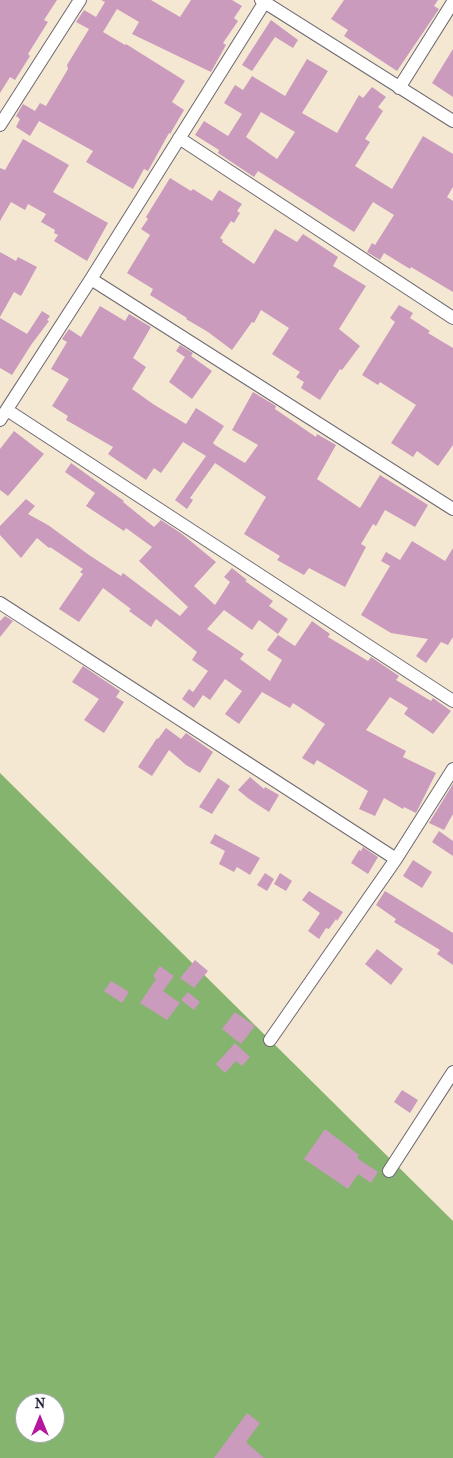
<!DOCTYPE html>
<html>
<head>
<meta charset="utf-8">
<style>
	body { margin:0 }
	#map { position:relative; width:453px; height:1458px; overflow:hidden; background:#f5e8d2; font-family:"IM FELL French Canon",serif }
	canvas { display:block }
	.north { position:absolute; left:15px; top:1393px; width:50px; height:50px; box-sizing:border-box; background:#fff; border:1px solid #a7a7b1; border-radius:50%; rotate:0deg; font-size:14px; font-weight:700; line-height:20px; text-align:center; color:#22223b }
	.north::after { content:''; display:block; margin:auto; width:18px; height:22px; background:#b5179e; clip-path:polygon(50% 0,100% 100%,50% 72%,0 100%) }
</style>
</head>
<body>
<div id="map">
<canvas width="453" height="1458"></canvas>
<div class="north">N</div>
</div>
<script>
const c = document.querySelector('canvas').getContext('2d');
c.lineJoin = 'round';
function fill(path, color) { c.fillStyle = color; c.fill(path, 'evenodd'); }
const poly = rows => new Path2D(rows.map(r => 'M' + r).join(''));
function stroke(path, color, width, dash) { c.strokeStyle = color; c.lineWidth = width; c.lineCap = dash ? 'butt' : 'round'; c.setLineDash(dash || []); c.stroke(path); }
fill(poly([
	[0,773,453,1221,453,1458,0,1458],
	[25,1403,55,1403,55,1433,25,1433]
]), '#84b46e');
fill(poly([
	[0,0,57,0,44,20,48,22,28,54,30,56,15,80,10,77,0,93],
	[101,0,151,0,180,17,191,0,232,0,242,6,234,18,238,21,223,43,226,45,211,72,132,34,139,22,117,9,103,32,125,45,126,44,185,81,172,102,184,110,170,134,169,133,148,171,144,169,133,189,86,162,93,151,39,121,30,136,16,127,20,119,16,116,23,104,35,111,40,103,46,106,68,69,67,65,89,29,76,22,84,10,96,17,105,2],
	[344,0,438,0,434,6,439,9,397,71,344,36,348,30,331,19],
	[271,20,298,40,293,48,275,37,252,71,242,65],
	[453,49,453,97,432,83],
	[307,59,328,71,302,113,337,133,359,95,363,98,372,87,386,97,378,107,383,111,365,139,370,142,355,166,392,189,423,136,453,154,453,187,447,197,453,201,453,292,411,267,410,269,384,253,380,260,367,252,372,243,375,245,394,215,373,202,354,232,258,171,254,177,218,153,219,150,195,135,204,121,228,136,242,114,224,103,235,85,243,90,252,76,285,96],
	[261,112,295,132,277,159,246,137],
	[23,139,69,165,53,192,108,223,87,261,54,241,58,235,54,233,55,230,41,222,46,214,28,204,25,210,11,202,0,221,0,168,5,170],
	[170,178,191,191,193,189,212,201,219,190,242,204,237,211,240,213,234,223,231,221,220,238,223,240,222,242,254,264,275,229,297,242,303,234,338,257,333,266,366,286,339,329,360,346,342,370,340,369,320,400,301,388,304,382,296,377,300,372,272,354,289,328,261,310,254,323,252,322,232,350,208,332,186,319,187,318,150,295,153,289,127,273,150,235,141,229,148,219,146,217],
	[0,252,16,261,18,257,37,267,21,296,14,292,0,317],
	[399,305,413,313,410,318,430,331,428,333,453,348,453,445,438,466,417,451,413,457,391,443,416,405,380,382,378,385,362,375,395,322,390,318],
	[100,306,125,321,129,314,151,327,133,358,146,367,132,389,153,404,186,424,196,408,224,426,213,443,215,445,245,463,258,445,232,430,253,392,276,406,275,409,316,437,317,434,336,445,317,479,360,508,380,475,428,505,415,527,385,510,376,526,373,524,361,544,366,547,345,587,309,568,304,575,277,560,280,556,244,534,266,497,215,463,190,498,193,500,187,509,175,500,206,456,183,442,161,473,154,468,146,480,108,454,113,447,66,420,68,416,52,406,69,379,51,369,67,342,62,339,69,329,81,337],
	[42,311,50,316,47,320,49,321,31,345,12,375,0,368,0,318,27,334],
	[180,345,193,353,191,356,212,371,192,399,169,382,185,357,176,351],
	[14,431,44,454,8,496,0,490,0,449],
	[71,463,124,501,123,502,154,527,161,520,182,534,216,562,194,586,215,605,230,582,224,577,232,568,247,580,245,581,273,601,269,606,288,619,278,634,259,620,252,630,224,610,207,629,244,654,240,659,270,681,282,660,267,650,278,635,295,646,312,621,330,634,328,637,368,661,371,657,399,676,396,680,431,701,433,698,451,711,433,734,404,714,408,708,390,697,366,730,406,751,403,757,436,773,416,813,404,807,403,809,384,798,375,816,359,809,368,791,317,760,314,765,302,758,325,724,293,703,290,708,262,692,239,724,225,714,242,691,225,679,210,700,203,695,194,708,182,699,189,689,193,692,208,671,192,660,197,652,156,619,151,627,129,611,131,609,103,588,79,622,59,609,83,574,80,572,83,569,50,547,49,548,37,538,21,558,0,535,0,526,26,499,35,506,28,514,48,525,89,555,121,576,123,573,180,616,188,607,139,561,152,547,126,528,124,531,86,506,95,493,65,472],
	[412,541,445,561,453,548,453,637,448,645,441,642,426,663,416,656,428,639,391,633,361,615,390,566,381,561,386,552,400,560],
	[5,616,13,621,0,637,0,621],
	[83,666,120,691,116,697,124,702,104,733,84,720,99,699,72,682],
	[166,728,181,739,186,733,213,752,200,773,186,765,169,750,152,776,138,767,157,738,158,739],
	[250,777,264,789,265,787,279,795,269,812,249,799,238,790],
	[218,778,230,786,212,814,199,807],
	[453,784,453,814,444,830,429,823],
	[439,831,453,841,453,856,432,842],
	[215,834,260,858,250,875,237,867,234,872,219,864,225,851,210,843],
	[363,847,378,857,368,874,351,863,359,850,361,851],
	[413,860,432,872,422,888,403,876],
	[265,873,274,879,267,891,257,885],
	[280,873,292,881,286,891,274,884],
	[309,891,343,912,337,921,336,919,329,929,326,928,319,939,308,931,320,913,302,900],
	[385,891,453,933,453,965,437,954,440,950,394,922,396,919,376,905],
	[377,949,403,969,391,985,365,964],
	[195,960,208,971,194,988,180,978],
	[160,966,174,976,163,991,180,1003,167,1020,140,1003,156,979,153,976],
	[111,981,129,992,122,1003,104,991],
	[188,992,200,1002,194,1010,181,1000],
	[235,1012,255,1026,241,1044,222,1029],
	[235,1043,250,1057,242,1066,236,1061,225,1073,216,1064],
	[402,1090,418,1100,410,1113,394,1102],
	[325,1129,359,1155,357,1158,378,1172,371,1183,358,1174,348,1189,304,1159],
	[247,1413,260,1423,246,1442,264,1458,214,1458]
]), '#ca9bbd');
const minor = poly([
	[261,0,453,121],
	[399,88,453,2],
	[0,125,80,0],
	[179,138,453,318],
	[91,279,453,509],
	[7,410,453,701],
	[0,420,91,279,266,0],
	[0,603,396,859],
	[270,1040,396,859,453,769],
	[389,1171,453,1072]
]);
stroke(minor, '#6c6770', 14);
stroke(minor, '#fff', 12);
</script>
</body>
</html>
